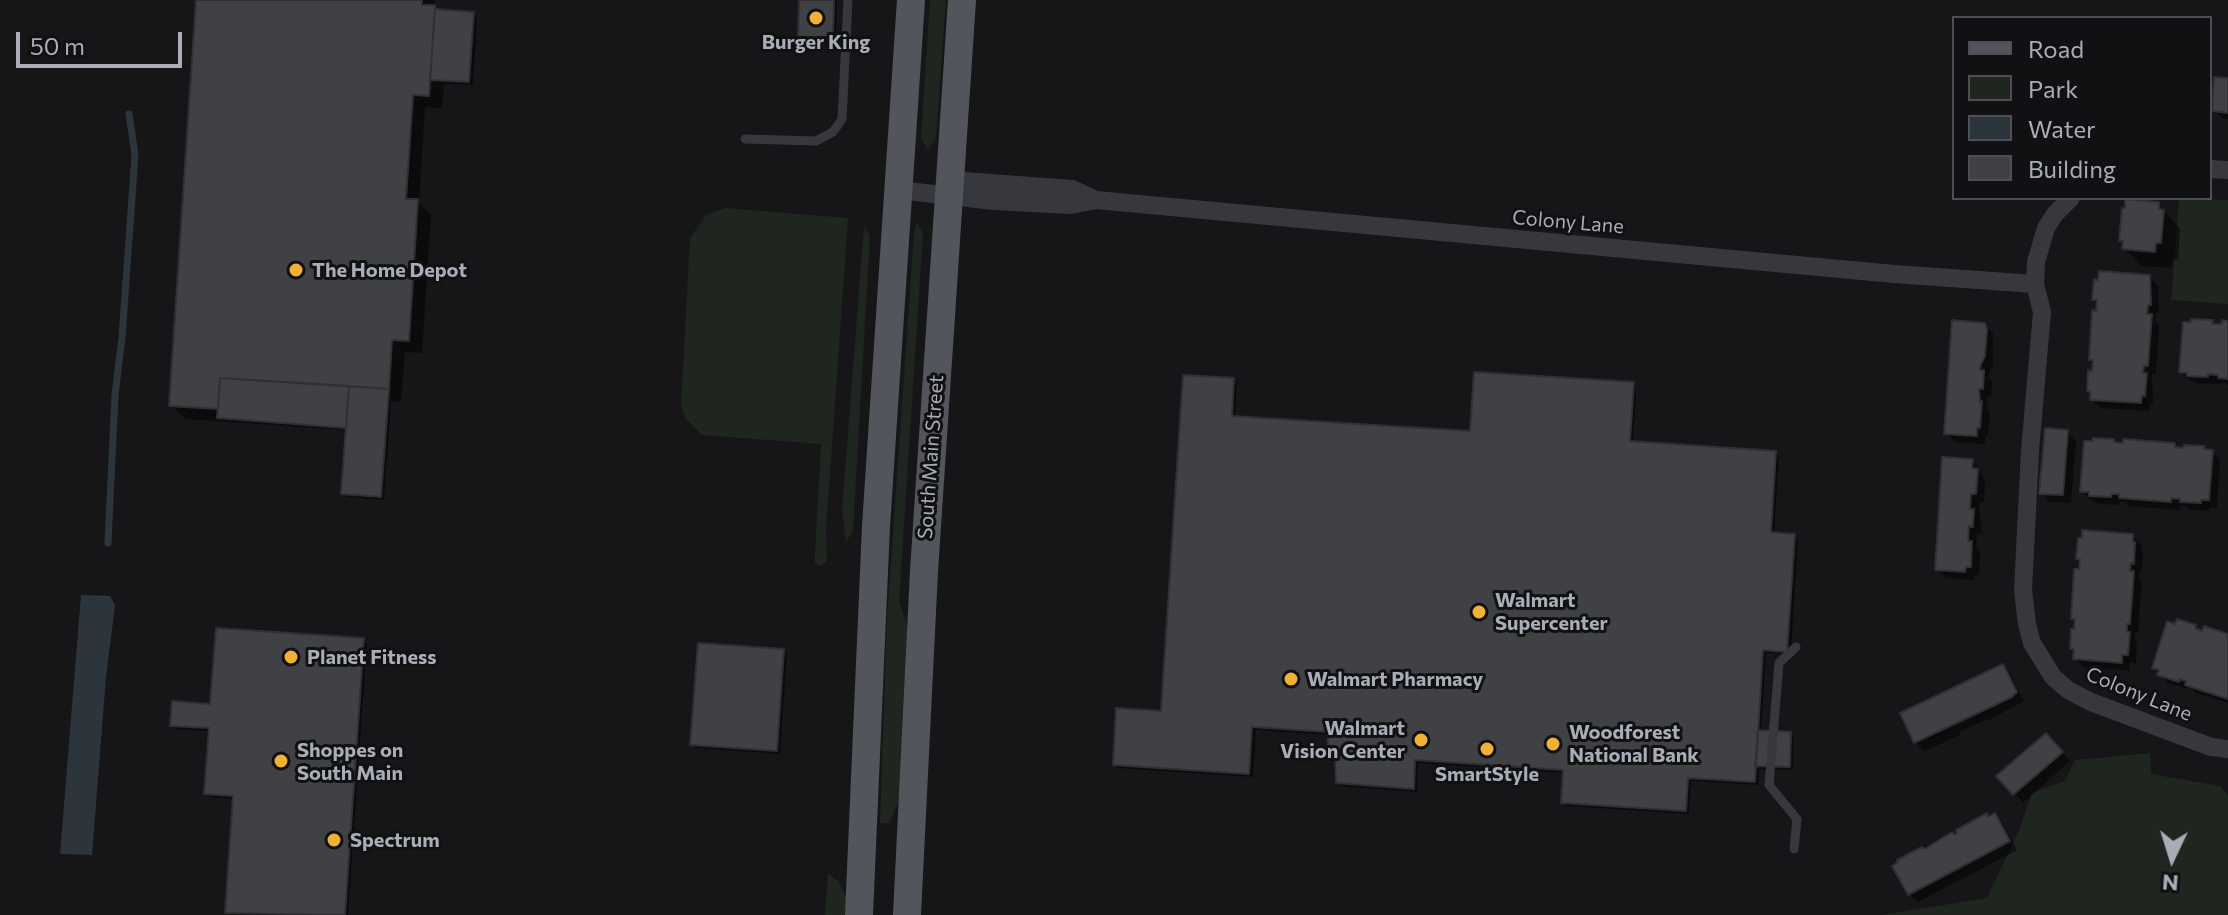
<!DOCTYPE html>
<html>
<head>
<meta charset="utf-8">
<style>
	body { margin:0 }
	#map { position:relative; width:2228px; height:915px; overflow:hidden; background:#161618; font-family:Commissioner,sans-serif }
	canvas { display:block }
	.legend { position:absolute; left:1952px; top:16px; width:260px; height:184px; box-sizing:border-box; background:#111113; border:2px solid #4d4f55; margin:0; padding:10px 14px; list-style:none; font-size:24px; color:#a8adb8 }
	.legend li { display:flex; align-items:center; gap:16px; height:40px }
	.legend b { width:40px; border:2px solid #4d4f55 }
	.north { position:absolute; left:2132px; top:819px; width:80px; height:80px; -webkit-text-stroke:6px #111113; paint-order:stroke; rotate:184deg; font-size:22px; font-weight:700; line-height:32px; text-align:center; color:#a8adb8 }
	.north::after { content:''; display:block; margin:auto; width:28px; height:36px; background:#a8adb8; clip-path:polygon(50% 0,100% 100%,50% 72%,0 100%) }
	.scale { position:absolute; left:16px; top:32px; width:166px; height:36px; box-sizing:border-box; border:4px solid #a8adb8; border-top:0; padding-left:10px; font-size:24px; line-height:28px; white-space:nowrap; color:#a8adb8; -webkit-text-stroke:6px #111113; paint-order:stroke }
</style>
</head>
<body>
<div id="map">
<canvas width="2228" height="915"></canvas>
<ul class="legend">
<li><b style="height:10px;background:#53555c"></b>Road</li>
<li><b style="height:22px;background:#1e261f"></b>Park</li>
<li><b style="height:22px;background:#2c353c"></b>Water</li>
<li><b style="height:22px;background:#404145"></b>Building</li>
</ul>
<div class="north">N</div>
<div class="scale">50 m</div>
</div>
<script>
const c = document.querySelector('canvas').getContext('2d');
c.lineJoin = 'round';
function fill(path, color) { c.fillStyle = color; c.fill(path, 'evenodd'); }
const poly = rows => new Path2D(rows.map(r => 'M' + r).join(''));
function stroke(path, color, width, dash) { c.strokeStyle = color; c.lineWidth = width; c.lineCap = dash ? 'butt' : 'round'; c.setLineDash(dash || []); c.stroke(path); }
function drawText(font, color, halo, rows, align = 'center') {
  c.font = font + ' Commissioner,sans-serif'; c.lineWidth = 6; c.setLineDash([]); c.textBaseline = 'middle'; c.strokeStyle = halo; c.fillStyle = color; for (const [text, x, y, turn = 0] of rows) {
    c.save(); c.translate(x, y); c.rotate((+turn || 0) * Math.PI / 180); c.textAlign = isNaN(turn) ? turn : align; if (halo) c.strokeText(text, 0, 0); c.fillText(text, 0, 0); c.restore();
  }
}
fill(poly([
	[930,0,946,0,936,138,928,150,921,138],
	[2179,198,2228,200,2228,304,2171,300],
	[725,208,848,218,826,531,827,562,820,566,815,563,815,554,821,444,702,435,685,418,681,405,690,238,706,215],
	[917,222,923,233,899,602,908,627,900,799,889,823,880,823,887,618,914,233],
	[864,225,870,236,853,531,846,542,842,510],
	[2150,753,2151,774,2220,786,2228,795,2228,915,1882,915,1987,898,2019,830,2032,793,2065,781,2075,760],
	[828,873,838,881,847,898,848,915,825,915]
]), '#1e261f');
fill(poly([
	[81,595,110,596,115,605,106,677,92,855,60,854]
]), '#2c353c');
fill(poly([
	[198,0,435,0,435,8,438,11,473,14,477,18,473,85,444,84,442,108,425,107,419,203,431,215,422,353,405,352,401,402,391,401,384,500,347,497,343,494,348,430,185,419,171,405],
	[801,0,837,0,836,41,804,40,800,36],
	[2228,80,2228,119,2223,119,2214,110],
	[2158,204,2180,229,2178,260,2173,259,2172,268,2142,266,2124,248,2125,243,2121,240,2127,210],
	[2149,277,2158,286,2159,313,2156,312,2155,320,2159,325,2156,374,2152,373,2153,404,2150,403,2149,411,2100,408,2092,399,2092,394,2089,390,2094,373,2094,363,2091,359,2099,303,2095,299],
	[2212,322,2216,326,2228,323,2228,386,2225,383,2198,384,2190,380,2181,372],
	[1985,325,1993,333,1993,365,1988,377,1992,381,1991,397,1987,396,1987,409,1990,412,1988,436,1985,435,1985,444,1955,442,1946,433],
	[1233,380,1237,384,1235,418,1472,433,1633,384,1636,388,1633,444,1775,453,1779,457,1774,535,1794,536,1798,540,1791,654,1766,653,1761,732,1790,734,1794,737,1793,770,1759,769,1758,785,1691,781,1689,814,1567,806,1563,802,1565,773,1418,763,1417,792,1342,786,1338,782,1337,758,1329,754,1330,735,1256,730,1253,777,1118,768,1115,764,1163,713],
	[2067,432,2076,441,2071,503,2050,502,2041,493],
	[2114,441,2117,445,2174,445,2178,449,2204,448,2212,452,2220,460,2217,508,2209,508,2209,511,2190,510,2187,506,2180,506,2179,510,2129,506,2125,502,2119,502,2119,505,2100,504,2091,500,2082,491],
	[1972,461,1985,479,1984,502,1979,502,1982,534,1977,534,1976,547,1980,552,1979,575,1974,575,1973,580,1946,578,1937,570],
	[2132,536,2141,544,2143,553,2142,571,2139,571,2138,578,2142,582,2138,632,2135,632,2135,640,2137,643,2136,663,2130,662,2130,671,2084,667,2075,659,2076,652,2072,648,2077,622,2073,618,2082,561,2078,558],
	[2195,627,2200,632,2228,636,2228,703,2196,693,2188,685,2187,689,2168,683,2154,667],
	[363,640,367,644,348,915,230,915,227,912,235,799,210,797,206,794,210,731,176,729,172,725],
	[784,651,787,655,780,754,696,748,692,744],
	[2003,666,2011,675,2024,701,1989,720,1988,719,1959,732,1961,735,1924,751,1915,742],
	[2055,744,2070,761,2023,803,1999,776],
	[1995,815,2003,824,2017,850,1918,902,1909,894,1925,852]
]), '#0007');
stroke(poly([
	[108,543,115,395,122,337,135,155,129,114]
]), '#2c353c', 7);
const building = poly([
	[196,0,422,0,422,5,435,5,429,96,413,95,406,199,418,199,409,341,392,340,389,389,220,378,218,409,169,406,196,0],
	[799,0,834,0,833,38,798,37,799,0],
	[435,9,474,12,469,82,430,80,435,9],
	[2214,77,2228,78,2228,113,2212,111,2214,77],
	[2125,199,2159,202,2159,209,2164,210,2161,243,2156,243,2155,252,2122,249,2123,241,2119,241,2122,208,2125,208,2125,199],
	[2099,271,2150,275,2151,305,2148,305,2147,314,2152,314,2148,366,2144,366,2143,373,2147,373,2145,396,2142,396,2141,403,2090,400,2090,391,2087,391,2088,370,2092,371,2093,360,2089,360,2092,310,2096,311,2097,300,2092,300,2094,279,2098,280,2099,271],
	[2191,319,2213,320,2212,324,2222,324,2222,320,2228,321,2228,379,2218,378,2218,375,2208,374,2208,377,2187,376,2187,373,2179,372,2183,322,2191,322,2191,319],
	[1952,320,1985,323,1987,329,1985,356,1981,364,1980,370,1984,370,1983,389,1979,389,1980,402,1982,401,1980,428,1977,428,1977,436,1944,434,1952,320],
	[1474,372,1634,382,1630,441,1776,451,1771,532,1795,534,1787,652,1763,650,1755,782,1688,778,1686,811,1561,803,1563,770,1415,760,1414,789,1336,783,1335,755,1327,755,1328,732,1252,727,1249,774,1113,765,1116,708,1161,711,1183,375,1234,378,1232,416,1470,431,1474,372],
	[220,378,349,386,346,428,217,418,220,378],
	[349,386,389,389,381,497,341,494,349,386],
	[2045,428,2068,430,2063,495,2039,494,2045,428],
	[2093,438,2114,439,2114,442,2123,443,2123,439,2175,443,2175,447,2184,448,2184,445,2205,446,2204,449,2213,450,2209,500,2201,500,2201,503,2180,502,2180,499,2171,498,2171,502,2119,498,2119,494,2111,494,2111,497,2089,496,2089,492,2080,492,2084,441,2093,441,2093,438],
	[1942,457,1973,459,1972,468,1978,469,1976,494,1971,494,1970,509,1974,509,1973,527,1969,526,1968,541,1972,541,1971,567,1966,567,1965,572,1935,570,1942,457],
	[2082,530,2133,534,2133,542,2135,542,2134,564,2131,563,2130,571,2134,571,2130,624,2127,624,2127,632,2130,632,2128,655,2122,655,2122,663,2073,659,2074,649,2070,649,2071,629,2074,629,2075,619,2071,619,2074,569,2079,569,2080,559,2076,559,2078,538,2082,538,2082,530],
	[2177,619,2196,625,2195,628,2202,631,2204,626,2228,634,2228,699,2185,685,2186,681,2179,679,2179,682,2157,675,2159,670,2152,668,2167,621,2175,624,2177,619],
	[216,628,364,638,345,915,225,913,233,796,204,794,209,728,170,726,172,701,210,704,216,628],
	[698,643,784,649,777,751,690,745,698,643],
	[2003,664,2017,692,2012,697,1914,743,1900,713,2003,664],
	[1758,730,1791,732,1790,767,1755,766,1758,730],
	[2046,733,2063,752,2013,795,1996,776,2046,733],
	[1987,813,1988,817,1995,813,2010,841,1908,895,1892,866,1898,862,1897,860,1922,847,1925,849,1952,832,1954,835,1957,833,1956,830,1987,813]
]);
fill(building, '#404145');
stroke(building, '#303034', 2);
stroke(poly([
	[745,139,816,141,833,132,842,119,848,0],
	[1794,849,1797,819,1769,785,1779,663,1796,647]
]), '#37383d', 9);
stroke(poly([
	[2210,169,2228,170],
	[950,180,1072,189,1096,200],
	[899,190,994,201,1071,205,1096,200,1894,274,2035,284],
	[2071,198,2055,214,2046,228,2036,262,2035,284,2042,312,2030,451,2023,590,2027,624,2032,643,2053,677,2068,690,2091,702,2211,747,2228,749]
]), '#37383d', 18);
stroke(poly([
	[859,915,876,526,911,0],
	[907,915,924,571,962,0]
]), '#53555c', 28);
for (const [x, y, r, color] of [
	[816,18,8,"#f2b134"],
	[296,270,8,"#f2b134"],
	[1479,612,8,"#f2b134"],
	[291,657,8,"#f2b134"],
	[1291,679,8,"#f2b134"],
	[1421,740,8,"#f2b134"],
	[1553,744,8,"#f2b134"],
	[1487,749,8,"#f2b134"],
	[281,761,8,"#f2b134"],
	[334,840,8,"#f2b134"]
]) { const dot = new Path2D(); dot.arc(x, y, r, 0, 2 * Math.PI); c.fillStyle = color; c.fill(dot); stroke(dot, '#111113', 3); }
drawText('bold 20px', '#a8adb8', '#111113', [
	["Burger King",816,42,"center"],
	["The Home Depot",312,270],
	["Walmart",1495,600],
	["Supercenter",1495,623],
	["Planet Fitness",307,657],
	["Walmart Pharmacy",1307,679],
	["Walmart",1405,728,"right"],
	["Vision Center",1405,751,"right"],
	["Woodforest",1569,732],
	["National Bank",1569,755],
	["Shoppes on",297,750],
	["South Main",297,773],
	["SmartStyle",1487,774,"center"],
	["Spectrum",350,840]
], 'left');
drawText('20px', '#a8adb8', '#111113', [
	["Colony Lane",1568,222,5],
	["South Main Street",931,457,-86],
	["Colony Lane",2139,694,22]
]);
</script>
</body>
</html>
